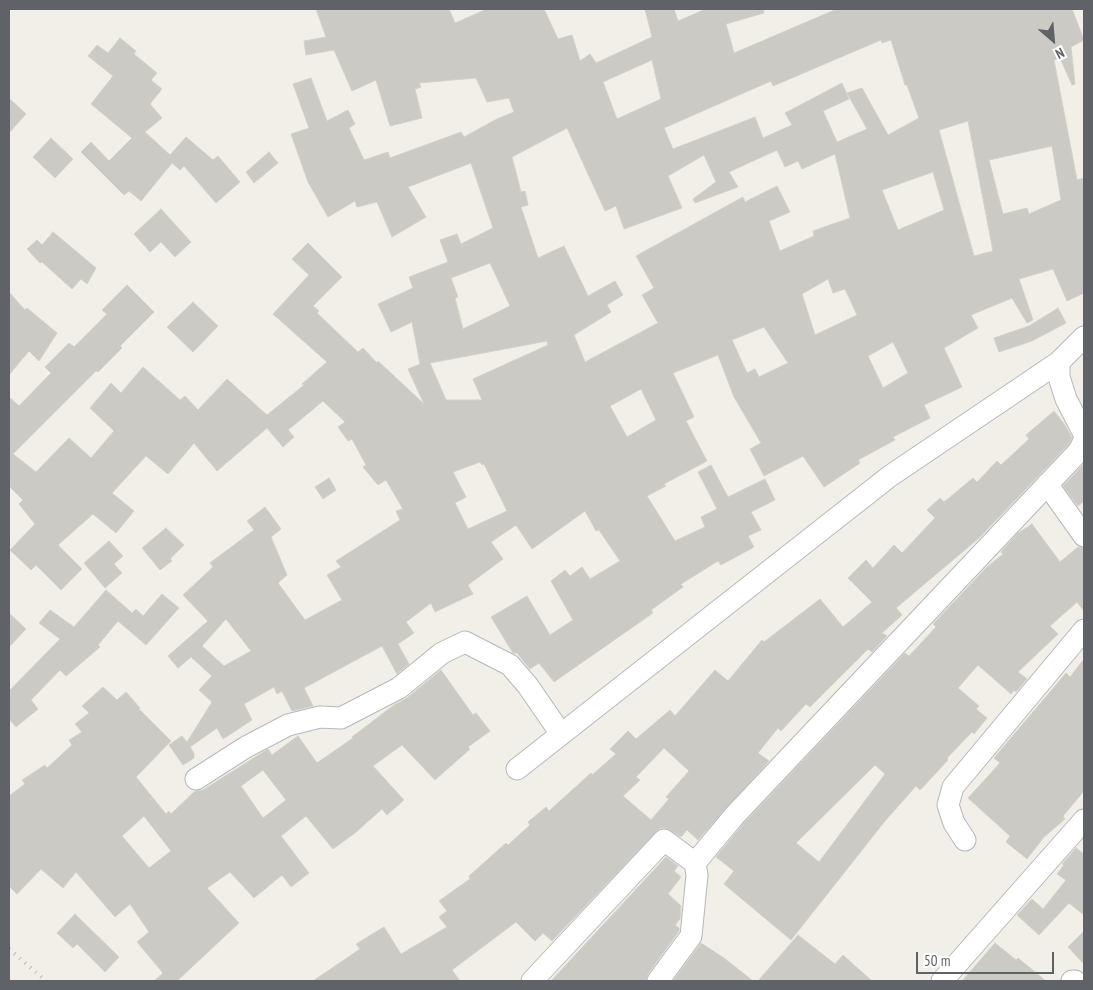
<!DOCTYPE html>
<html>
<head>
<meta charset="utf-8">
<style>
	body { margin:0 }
	#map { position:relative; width:1093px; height:990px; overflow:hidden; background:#f1efe8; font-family:"PT Sans Narrow",sans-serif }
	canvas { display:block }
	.frame { position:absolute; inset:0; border:10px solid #5f6368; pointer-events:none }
	.north { position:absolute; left:1028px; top:15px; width:50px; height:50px; -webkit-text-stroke:4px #fff; paint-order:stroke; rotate:153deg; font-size:14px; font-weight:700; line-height:20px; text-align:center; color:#5f6368 }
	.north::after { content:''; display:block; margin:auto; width:18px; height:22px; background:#5f6368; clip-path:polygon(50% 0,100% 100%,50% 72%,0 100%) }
	.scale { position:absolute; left:916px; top:952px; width:138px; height:22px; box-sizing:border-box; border:2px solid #5f6368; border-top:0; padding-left:6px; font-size:15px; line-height:18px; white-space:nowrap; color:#5f6368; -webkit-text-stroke:4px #fff; paint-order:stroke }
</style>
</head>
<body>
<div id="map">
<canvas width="1093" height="990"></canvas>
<div class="frame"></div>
<div class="north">N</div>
<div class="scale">50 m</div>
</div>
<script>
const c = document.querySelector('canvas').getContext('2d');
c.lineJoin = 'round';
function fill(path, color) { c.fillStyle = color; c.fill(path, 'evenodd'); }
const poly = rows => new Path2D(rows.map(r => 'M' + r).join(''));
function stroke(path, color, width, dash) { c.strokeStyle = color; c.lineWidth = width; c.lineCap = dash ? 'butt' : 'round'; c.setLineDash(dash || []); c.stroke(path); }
const building = poly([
	[316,9,449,9,455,23,487,9,544,9,558,39,572,35,580,61,590,54,596,63,652,37,645,9,674,9,678,21,706,9,763,9,764,13,726,24,734,53,837,9,1072,9,1084,40,1071,47,1075,84,1072,85,1060,58,1054,60,1077,180,1084,178,1084,293,1067,301,1053,269,1019,279,1033,320,1027,323,1012,298,971,315,978,328,944,348,962,387,924,405,930,418,893,437,895,440,858,460,860,463,824,487,803,456,764,476,750,449,761,443,734,397,718,355,673,373,694,417,686,421,707,461,664,484,666,486,647,496,675,541,705,527,701,517,717,509,698,472,711,465,728,497,765,479,775,500,751,512,761,530,748,536,754,547,721,565,718,561,681,584,683,587,651,610,653,613,554,682,539,663,530,669,517,653,513,653,491,617,527,596,550,635,573,620,551,581,565,570,570,576,582,567,590,579,620,561,599,530,596,531,585,511,532,549,516,525,491,542,503,559,468,585,473,594,435,612,431,603,406,622,414,633,398,644,409,664,397,674,382,646,304,688,313,706,292,711,282,691,277,694,274,687,244,704,252,720,223,739,217,728,190,747,194,753,194,758,183,765,169,745,182,736,187,742,212,702,199,690,212,676,191,657,178,668,168,656,208,621,183,595,213,567,210,563,254,530,247,521,265,507,281,529,271,537,287,575,278,583,305,620,342,600,327,575,341,567,336,561,400,520,396,511,403,509,386,480,378,485,363,467,366,465,352,439,348,441,338,427,345,422,323,401,288,430,294,437,283,447,267,428,217,471,194,443,168,474,146,456,112,493,134,511,116,533,93,514,58,545,82,569,61,590,36,565,31,570,10,550,35,524,19,504,23,500,9,486,9,397,19,406,51,373,45,367,69,343,74,347,107,314,102,310,127,285,154,312,120,346,122,348,98,372,96,371,13,454,36,472,69,438,91,458,114,431,90,408,111,383,121,393,143,367,180,400,185,396,198,410,227,379,267,415,304,385,302,384,327,362,273,314,309,275,292,259,308,243,342,277,313,306,319,311,317,313,358,352,363,348,377,363,378,361,424,404,408,369,420,364,412,322,391,332,378,304,413,288,409,277,448,262,440,240,457,234,461,244,493,228,471,163,408,187,426,217,392,237,377,202,357,207,355,201,328,217,308,182,291,134,309,128,293,84,311,78,327,121,348,110,355,124,349,128,364,160,388,152,390,158,461,132,464,137,497,119,514,112,509,98,487,102,476,78,419,83,421,87,415,89,422,118,390,126,376,80,352,91,334,50,306,55,304,41,326,37,316,9],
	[881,40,882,43,891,40,905,85,907,85,919,118,888,135,862,88,847,93,867,129,837,142,823,111,849,99,842,83,785,113,792,125,763,138,755,117,673,149,664,128,771,81,773,86,881,40],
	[652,60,661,99,617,119,603,82,652,60],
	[968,121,993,251,974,256,939,130,968,121],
	[567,128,605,211,616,206,624,229,682,208,668,176,704,155,716,182,693,199,695,203,738,187,729,172,777,150,785,167,798,161,802,169,835,154,850,218,813,231,814,236,780,251,769,221,790,212,777,186,745,202,743,197,636,256,654,288,642,295,658,323,585,362,574,335,611,312,607,305,623,295,615,281,588,296,564,246,538,258,521,207,528,205,525,191,521,192,512,157,567,128],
	[1052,146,1061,200,1029,214,1027,208,1003,214,989,160,1052,146],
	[933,172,944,210,898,230,882,190,933,172],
	[490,263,510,306,463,329,455,298,458,297,451,278,490,263],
	[828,279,833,293,845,289,857,315,815,335,802,294,828,279],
	[764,327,788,363,759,377,755,369,747,373,732,340,764,327],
	[547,341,548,345,473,379,482,400,446,400,430,363,547,341],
	[893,342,908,373,883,388,868,356,893,342],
	[641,389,656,420,627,437,610,406,641,389],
	[480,462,482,465,484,464,507,511,468,529,455,503,466,497,453,472,480,462],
	[226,619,251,651,224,666,202,646,226,619],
	[120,38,136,51,134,54,157,73,151,80,162,89,150,104,162,118,145,132,170,155,186,137,213,160,218,156,240,182,216,203,184,166,180,170,172,163,141,201,129,191,124,195,81,152,91,142,109,161,132,138,91,104,113,76,88,56,97,45,108,53,120,38],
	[9,98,26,114,9,133,9,98],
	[51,138,73,159,55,178,33,157,51,138],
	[269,152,278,163,254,183,246,172,269,152],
	[161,209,191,242,175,257,161,242,150,252,134,234,161,209],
	[53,232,96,268,87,284,81,279,72,289,42,262,40,263,27,249,37,240,42,245,53,232],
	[9,292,25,310,27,308,57,333,39,361,29,351,9,375,9,292],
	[193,302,218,326,193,352,167,327,193,302],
	[1058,308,1066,323,1032,341,999,352,994,338,1029,326,1058,308],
	[1054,411,1065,425,1072,438,1069,444,979,538,896,608,902,615,882,633,887,636,872,652,868,649,810,707,806,704,781,731,778,728,758,753,769,761,698,840,687,830,681,837,666,828,660,828,552,941,543,933,535,941,516,922,452,970,460,981,313,981,360,949,356,944,384,927,401,954,447,927,439,917,447,911,439,901,470,879,469,876,506,843,508,845,530,825,528,822,546,807,549,811,591,773,592,775,616,754,610,749,628,731,636,739,670,710,675,716,715,670,728,681,762,640,764,642,820,599,843,627,872,602,848,578,866,560,873,568,894,545,902,553,935,518,927,510,940,498,944,502,973,478,977,482,997,461,1001,465,1029,439,1026,435,1054,411],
	[664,748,689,771,666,797,669,799,651,820,623,796,640,780,636,777,664,748],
	[1084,464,1084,501,1078,506,1063,486,1084,464],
	[329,478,336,490,323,499,315,487,329,478],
	[1032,524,1060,562,1078,547,1084,548,1084,611,1077,602,1050,626,1058,634,1018,672,1027,679,1016,692,1014,690,1011,694,978,665,958,688,979,706,976,709,987,718,974,734,972,732,947,758,948,760,937,772,920,790,916,786,885,821,791,940,724,884,734,871,716,857,744,823,905,653,909,656,936,627,933,624,986,568,1003,554,1001,552,1017,534,1032,524],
	[875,765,885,774,819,862,796,843,875,765],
	[166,528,184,545,170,559,172,561,160,570,142,548,166,528],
	[109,541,123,556,114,564,122,573,105,588,84,563,109,541],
	[106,590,132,613,136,609,143,616,162,594,179,608,146,645,118,621,98,645,100,647,66,676,60,670,31,700,38,709,16,727,9,719,9,691,60,639,39,623,50,610,74,627,106,590],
	[9,613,26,629,9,647,9,613],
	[1084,659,1084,791,1063,816,1065,819,1044,837,1027,859,1006,842,1010,836,968,798,1000,763,994,758,1066,673,1070,677,1084,659],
	[441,670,473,715,476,713,490,731,468,747,470,749,435,780,402,745,373,766,404,800,387,815,382,809,355,833,333,849,306,816,281,836,309,873,291,887,282,875,254,898,230,872,207,888,239,923,177,981,154,981,163,973,137,942,149,932,130,904,115,917,76,872,63,888,41,869,17,894,9,886,9,796,25,784,22,780,45,765,47,768,72,745,69,740,82,732,75,724,89,713,82,706,103,687,117,700,126,692,140,708,139,709,171,741,136,777,166,814,169,811,171,814,195,791,203,790,268,749,272,755,298,736,317,763,353,738,352,737,394,705,407,698,441,670],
	[263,770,286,800,263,818,241,786,263,770],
	[144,816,171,851,149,868,122,836,144,816],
	[1076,848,1084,854,1084,915,1069,903,1039,935,1017,915,1032,899,1043,909,1066,880,1057,874,1064,865,1062,864,1076,848],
	[666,857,678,866,674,871,681,877,668,894,681,906,680,919,675,925,679,928,679,931,648,974,646,981,551,981,666,857],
	[75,914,119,957,105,972,77,944,73,948,57,933,75,914],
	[1084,931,1084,964,1068,947,1084,931],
	[798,935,835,964,843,955,872,981,758,981,798,935],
	[701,943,724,958,753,981,673,981,701,943],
	[995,943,1016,960,1018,958,1046,981,962,981,995,943]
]);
fill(building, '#cccac5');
stroke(building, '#d6d1c6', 1);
const minor = poly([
	[1059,362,1059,377,1066,399,1084,434],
	[1047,484,1084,536],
	[517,769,890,476,1059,362,1084,337],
	[196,779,246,747,288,725,320,717,341,718,399,688,442,653,465,642,510,665,528,686,561,734],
	[965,840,954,823,948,805,953,787,1084,630],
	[532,981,664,840,695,863],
	[658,981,691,936,697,875,695,863,735,815,1079,451,1084,441],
	[942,981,1084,820],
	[1072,981,1075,981]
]);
stroke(minor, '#b5b8bc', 23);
stroke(minor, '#fff', 21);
stroke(poly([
	[9,949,46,981]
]), '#b6b7b8', 4, [1, 6]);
</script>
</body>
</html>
